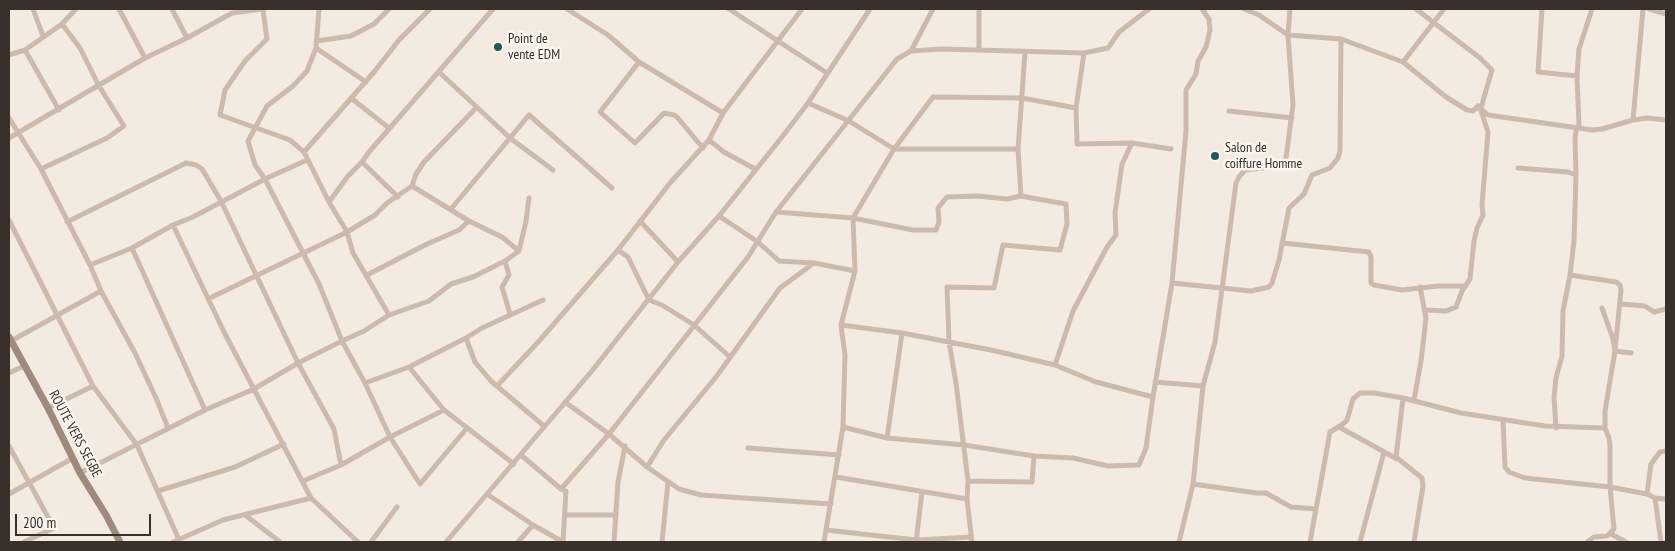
<!DOCTYPE html>
<html>
<head>
<meta charset="utf-8">
<style>
	body { margin:0 }
	#map { position:relative; width:1675px; height:551px; overflow:hidden; background:#f3ebe1; font-family:"PT Sans Narrow",sans-serif }
	canvas { display:block }
	.frame { position:absolute; inset:0; border:10px solid #3a302b; pointer-events:none }
	.scale { position:absolute; left:15px; top:514px; width:136px; height:22px; box-sizing:border-box; border:2px solid #3a302b; border-top:0; padding-left:6px; font-size:15px; line-height:18px; white-space:nowrap; color:#3a302b; -webkit-text-stroke:4px #faf5ee; paint-order:stroke }
</style>
</head>
<body>
<div id="map">
<canvas width="1675" height="551"></canvas>
<div class="frame"></div>
<div class="scale">200 m</div>
</div>
<script>
const c = document.querySelector('canvas').getContext('2d');
c.lineJoin = 'round';
const poly = rows => new Path2D(rows.map(r => 'M' + r).join(''));
function stroke(path, color, width, dash) { c.strokeStyle = color; c.lineWidth = width; c.lineCap = dash ? 'butt' : 'round'; c.setLineDash(dash || []); c.stroke(path); }
function drawText(font, color, halo, rows, align = 'center') {
  c.font = font + ' "PT Sans Narrow",sans-serif'; c.lineWidth = 5; c.setLineDash([]); c.textBaseline = 'middle'; c.strokeStyle = halo; c.fillStyle = color; for (const [text, x, y, turn = 0] of rows) {
    c.save(); c.translate(x, y); c.rotate((+turn || 0) * Math.PI / 180); c.textAlign = isNaN(turn) ? turn : align; if (halo) c.strokeText(text, 0, 0); c.fillText(text, 0, 0); c.restore();
  }
}
stroke(poly([
	[33,9,43,36],
	[119,9,145,58],
	[319,9,316,48,307,71,293,86,267,106,248,141,255,165,265,179,319,284,342,341,365,383,390,437,420,484,467,428],
	[567,9,608,35,639,62,723,113],
	[729,9,827,73],
	[1149,9,1119,32,1108,48,1084,53,1076,108,1077,144,1132,143,1171,149],
	[1244,9,1259,15,1288,35,1341,39,1403,62,1446,97,1467,110,1473,111,1478,106,1488,115,1592,130,1602,129,1633,120,1647,118,1666,120],
	[1416,9,1480,58,1492,70,1481,108,1478,106,1481,111,1488,132,1482,205,1483,215,1477,228,1474,241,1470,279,1462,291,1456,307,1446,311,1424,310],
	[1542,9,1538,72,1577,76],
	[1649,9,1666,14],
	[263,10,267,39,245,61,225,90,220,115,290,140,304,152,329,202,347,232,353,253,389,315],
	[187,38,232,13,263,9],
	[316,41,351,36,374,24,389,9],
	[316,48,366,82],
	[25,50,59,110],
	[979,50,979,9],
	[911,51,941,49,1084,53],
	[9,55,25,50,62,24,76,9],
	[639,62,600,112,635,143,664,113,674,115,677,117,703,148],
	[1403,62,1444,9],
	[439,72,510,138,553,170],
	[351,98,389,128],
	[808,103,849,121,894,149,1018,149,1021,196],
	[1229,111,1292,118],
	[9,118,41,169,90,265,101,291,135,353,156,398,168,428],
	[1633,120,1643,9],
	[9,138,145,58,187,38,172,9],
	[1018,149,1025,52],
	[304,152,374,72,399,40,430,9],
	[362,162,369,152,493,9],
	[1518,168,1568,172,1576,175],
	[41,169,107,138,124,126,99,86,80,48,62,24],
	[755,169,724,152,709,140,723,113,802,9],
	[412,186,469,221,502,237,519,251],
	[329,202,348,176,362,162,398,197],
	[451,209,529,115,612,188],
	[776,212,853,218,913,230,936,230,939,222,938,208,947,197,977,196,1007,199,1021,196,1066,204,1067,224,1060,250,1003,245,994,288,947,287,949,342,956,383,968,481,967,499,972,542],
	[719,216,758,242,779,261,814,263,855,271],
	[9,220,93,386,137,445,180,542],
	[640,221,678,262],
	[67,222,186,163,196,165,202,169,221,201,298,363,334,429,341,465],
	[173,225,224,332,311,498,358,542],
	[1282,243,1369,252,1371,257,1371,283,1374,285,1402,290,1438,286,1465,286],
	[132,248,205,410],
	[618,250,628,257,649,300,662,305,694,325,730,357],
	[505,261,509,275,502,287,510,314],
	[90,265,132,248,173,225,193,217,265,179,307,160],
	[367,275,425,245,459,230,469,221],
	[1570,275,1616,282,1620,285,1621,290,1615,351,1605,411,1605,428,1609,438,1610,446,1610,487,1614,529,1607,536,1594,537,1587,542],
	[1172,283,1251,291,1269,287,1272,283,1279,260,1289,208,1304,194,1312,175,1330,168,1338,158,1340,151,1341,39],
	[208,299,347,232,375,215,387,203,412,186,416,174,424,162,476,108],
	[1621,304,1645,306,1654,312,1666,309],
	[1602,308,1613,339,1615,351,1631,353],
	[841,325,902,333,991,350,1055,365],
	[466,338,475,362,491,381,544,426],
	[11,341,101,291],
	[409,367,444,410,514,464],
	[9,373,24,366],
	[1155,382,1203,386],
	[365,383,409,367,466,338,482,328,543,300],
	[497,386,540,340,618,250,670,183,709,140],
	[1153,397,1172,283,1186,131,1186,90,1196,74,1198,61,1206,47,1210,30,1209,19,1202,9],
	[1403,398,1396,457,1422,478,1423,486,1414,542],
	[1414,400,1421,361,1426,318,1420,287],
	[565,402,609,434,647,467,679,489,701,495,831,504],
	[48,408,93,386],
	[1503,420,1505,467,1509,472,1525,478,1610,487,1647,494],
	[843,427,887,438,902,333],
	[1339,427,1397,459],
	[1556,428,1554,397,1556,378,1562,356,1563,311,1570,275,1574,241,1576,175,1575,139,1576,131,1579,125,1577,76,1579,49,1592,9],
	[887,438,964,445,1034,456,1073,458,1108,466,1139,465,1146,448,1153,397,1096,382,1055,365,1073,311,1107,247,1116,235,1115,213,1122,164,1132,143],
	[9,446,54,528,24,542],
	[748,448,839,455],
	[521,455,561,489,566,491,563,542],
	[647,467,664,440,716,377,780,288,814,263],
	[80,473,205,410,254,389,298,363,342,341,364,331,389,315,429,301,451,284,473,277,505,261,519,251,526,221,529,198],
	[836,477,967,499],
	[303,481,341,465,390,437,444,410],
	[968,481,1032,482,1034,456],
	[1193,484,1257,493,1266,493,1291,507,1316,509],
	[561,489,609,434,748,257,776,212,897,59,911,51,933,9],
	[158,491,235,467,284,444],
	[9,494,73,458],
	[487,494,533,525,563,542],
	[1655,498,1666,499],
	[245,515,280,542],
	[565,515,615,515],
	[826,530,916,540,971,537],
	[1611,534,1626,542],
	[173,542,223,520,311,498],
	[371,542,397,507],
	[446,542,591,372,678,262,719,216,782,137,808,103,870,9],
	[518,542,533,525],
	[614,542,618,482,625,446],
	[662,542,668,482],
	[824,542,843,427,845,355,841,325,855,271,853,218,894,149,933,97,1022,98,1076,108],
	[916,542,922,492],
	[1179,542,1193,484,1203,386,1215,342,1236,183,1239,177,1245,170,1281,166,1286,158,1293,105,1288,35,1290,9],
	[1310,542,1330,432,1343,424,1347,420,1353,399,1360,393,1374,393,1403,398,1461,413,1545,426,1605,428],
	[1360,542,1384,452],
	[1661,542,1655,498,1647,494,1651,464,1660,452,1666,451]
]), '#ccbbad', 5);
stroke(poly([
	[9,337,48,408,80,473,106,515,120,542]
]), '#9f8b7e', 7);
for (const [x, y, r, color] of [
	[498,47,5,"#21565b"],
	[1215,156,5,"#21565b"]
]) { const dot = new Path2D(); dot.arc(x, y, r, 0, 2 * Math.PI); c.fillStyle = color; c.fill(dot); stroke(dot, '#faf5ee', 2); }
drawText('14px', '#3a302b', '#faf5ee', [
	["Point de",508,39],
	["vente EDM",508,55],
	["Salon de",1225,148],
	["coiffure Homme",1225,164]
], 'left');
drawText('14px', '#3a302b', '#faf5ee', [
	["ROUTE VERS SEGBE",75,434,62]
]);
</script>
</body>
</html>
